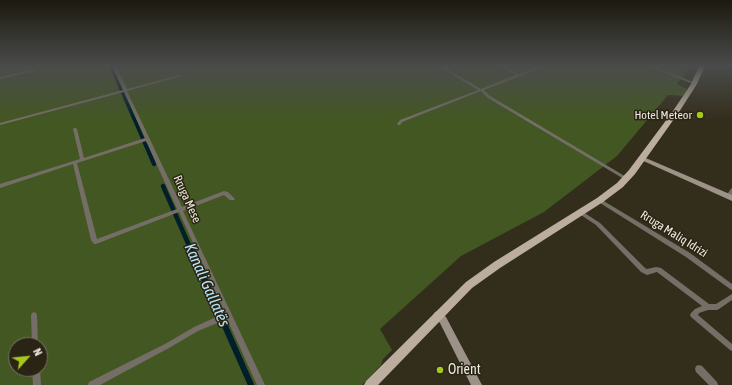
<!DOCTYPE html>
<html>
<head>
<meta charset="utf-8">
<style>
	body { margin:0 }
	#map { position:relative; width:732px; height:385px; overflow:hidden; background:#332e1c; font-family:"Asap Condensed",sans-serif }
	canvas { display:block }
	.north { position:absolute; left:8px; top:337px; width:40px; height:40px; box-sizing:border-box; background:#292413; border:1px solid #777364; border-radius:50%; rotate:63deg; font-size:11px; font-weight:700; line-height:16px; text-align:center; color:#ece9de }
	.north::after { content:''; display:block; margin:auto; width:14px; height:18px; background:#a7c71e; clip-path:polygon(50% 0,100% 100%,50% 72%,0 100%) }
</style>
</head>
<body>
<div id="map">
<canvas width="732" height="385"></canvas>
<div class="north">N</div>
</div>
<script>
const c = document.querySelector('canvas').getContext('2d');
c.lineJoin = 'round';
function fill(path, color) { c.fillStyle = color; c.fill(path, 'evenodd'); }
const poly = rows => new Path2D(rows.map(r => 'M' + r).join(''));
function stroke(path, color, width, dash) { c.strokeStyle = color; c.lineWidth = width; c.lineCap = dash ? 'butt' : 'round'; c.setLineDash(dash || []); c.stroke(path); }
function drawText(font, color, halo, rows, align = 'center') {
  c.font = font + ' "Asap Condensed",sans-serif'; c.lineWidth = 3; c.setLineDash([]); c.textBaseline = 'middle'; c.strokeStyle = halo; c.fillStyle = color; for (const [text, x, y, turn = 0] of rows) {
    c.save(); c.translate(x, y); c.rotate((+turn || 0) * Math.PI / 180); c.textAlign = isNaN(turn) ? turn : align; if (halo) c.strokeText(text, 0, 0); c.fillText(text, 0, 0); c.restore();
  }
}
fill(poly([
	[0,66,691,66,677,84,687,89,683,96,668,95,617,156,544,212,461,256,380,329,392,350,383,359,381,365,362,385,0,385],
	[16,345,40,345,40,369,16,369]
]), '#435722');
stroke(poly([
	[111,66,146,146]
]), '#001f2b', 3.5);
stroke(poly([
	[146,145,154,164],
	[163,186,191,250]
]), '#001f2b', 4.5);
stroke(poly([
	[191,249,251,385]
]), '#001f2b', 6);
fill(poly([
	[112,66,116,66,127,89,180,75,182,76,127,91,182,207,224,191,228,192,235,199,234,200,230,200,224,195,183,211,265,385,257,385,227,319,198,331,169,348,100,385,88,385,89,382,165,344,194,327,225,313,179,212,96,244,94,244,91,240,73,164,0,188,0,184,80,159,73,129,74,128,76,128,77,129,84,158,145,138,124,92,0,125,0,123,123,90,112,66],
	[146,141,177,209,97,239,77,163,146,141],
	[438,66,442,66,481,89,516,75,499,66,503,66,519,74,540,66,545,66,544,67,484,90,490,96,628,178,626,180,624,179,488,98,481,91,402,122,400,125,398,125,397,124,400,120,478,90,438,66],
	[648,66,653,66,696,83,693,84,648,66],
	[34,69,35,69,35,71,0,79,0,77,34,69],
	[732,188,732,196,731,197,727,197,726,196,730,190,732,188],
	[602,200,690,253,732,284,732,290,730,289,686,257,600,203,599,202,602,200],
	[583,212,600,223,645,268,647,269,656,267,661,268,709,304,716,304,732,294,732,300,719,309,717,310,708,310,699,313,698,315,732,344,732,351,730,350,691,317,690,315,691,313,695,309,702,306,657,272,647,275,641,272,596,225,581,215,580,214,581,213,583,212],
	[34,312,36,313,37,315,38,345,32,345,31,315,32,313,34,312],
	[699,365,702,366,717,382,718,385,709,385,696,372,695,369,696,366,699,365],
	[32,369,40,369,41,385,33,385,32,369]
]), '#756e67');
fill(poly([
	[641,156,732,195,732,201,639,159,638,158,641,156],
	[438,311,441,312,446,317,482,385,471,385,440,323,433,315,435,312,438,311]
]), '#9d9287');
fill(poly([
	[699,66,705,66,697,84,679,112,635,174,623,187,603,202,500,268,472,288,378,385,364,385,366,381,466,282,494,262,597,198,617,183,629,170,673,111,691,84,699,66]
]), '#bcae9f');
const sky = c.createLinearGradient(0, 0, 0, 120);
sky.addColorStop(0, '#1c190f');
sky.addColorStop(0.55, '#4a4c4b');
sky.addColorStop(1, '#4a4c4b00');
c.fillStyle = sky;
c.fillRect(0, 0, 732, 120);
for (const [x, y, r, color] of [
	[700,115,4,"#a7c71e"],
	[440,370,4,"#a7c71e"]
]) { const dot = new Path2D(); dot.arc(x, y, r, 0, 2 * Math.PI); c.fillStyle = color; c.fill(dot); stroke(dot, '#292413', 1.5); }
drawText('12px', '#ece9de', '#292413', [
	["Hotel Meteor",692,115]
], 'right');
drawText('12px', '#ece9de', '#292413', [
	["Rruga Mese",187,199,66],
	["Rruga Maliq Idrizi",674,234,32]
]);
drawText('14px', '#ece9de', '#292413', [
	["Orient",448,370]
], 'left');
drawText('italic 16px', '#b6e4f8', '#292413', [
	["Kanali Gallatës",207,285,66]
]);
</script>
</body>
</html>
